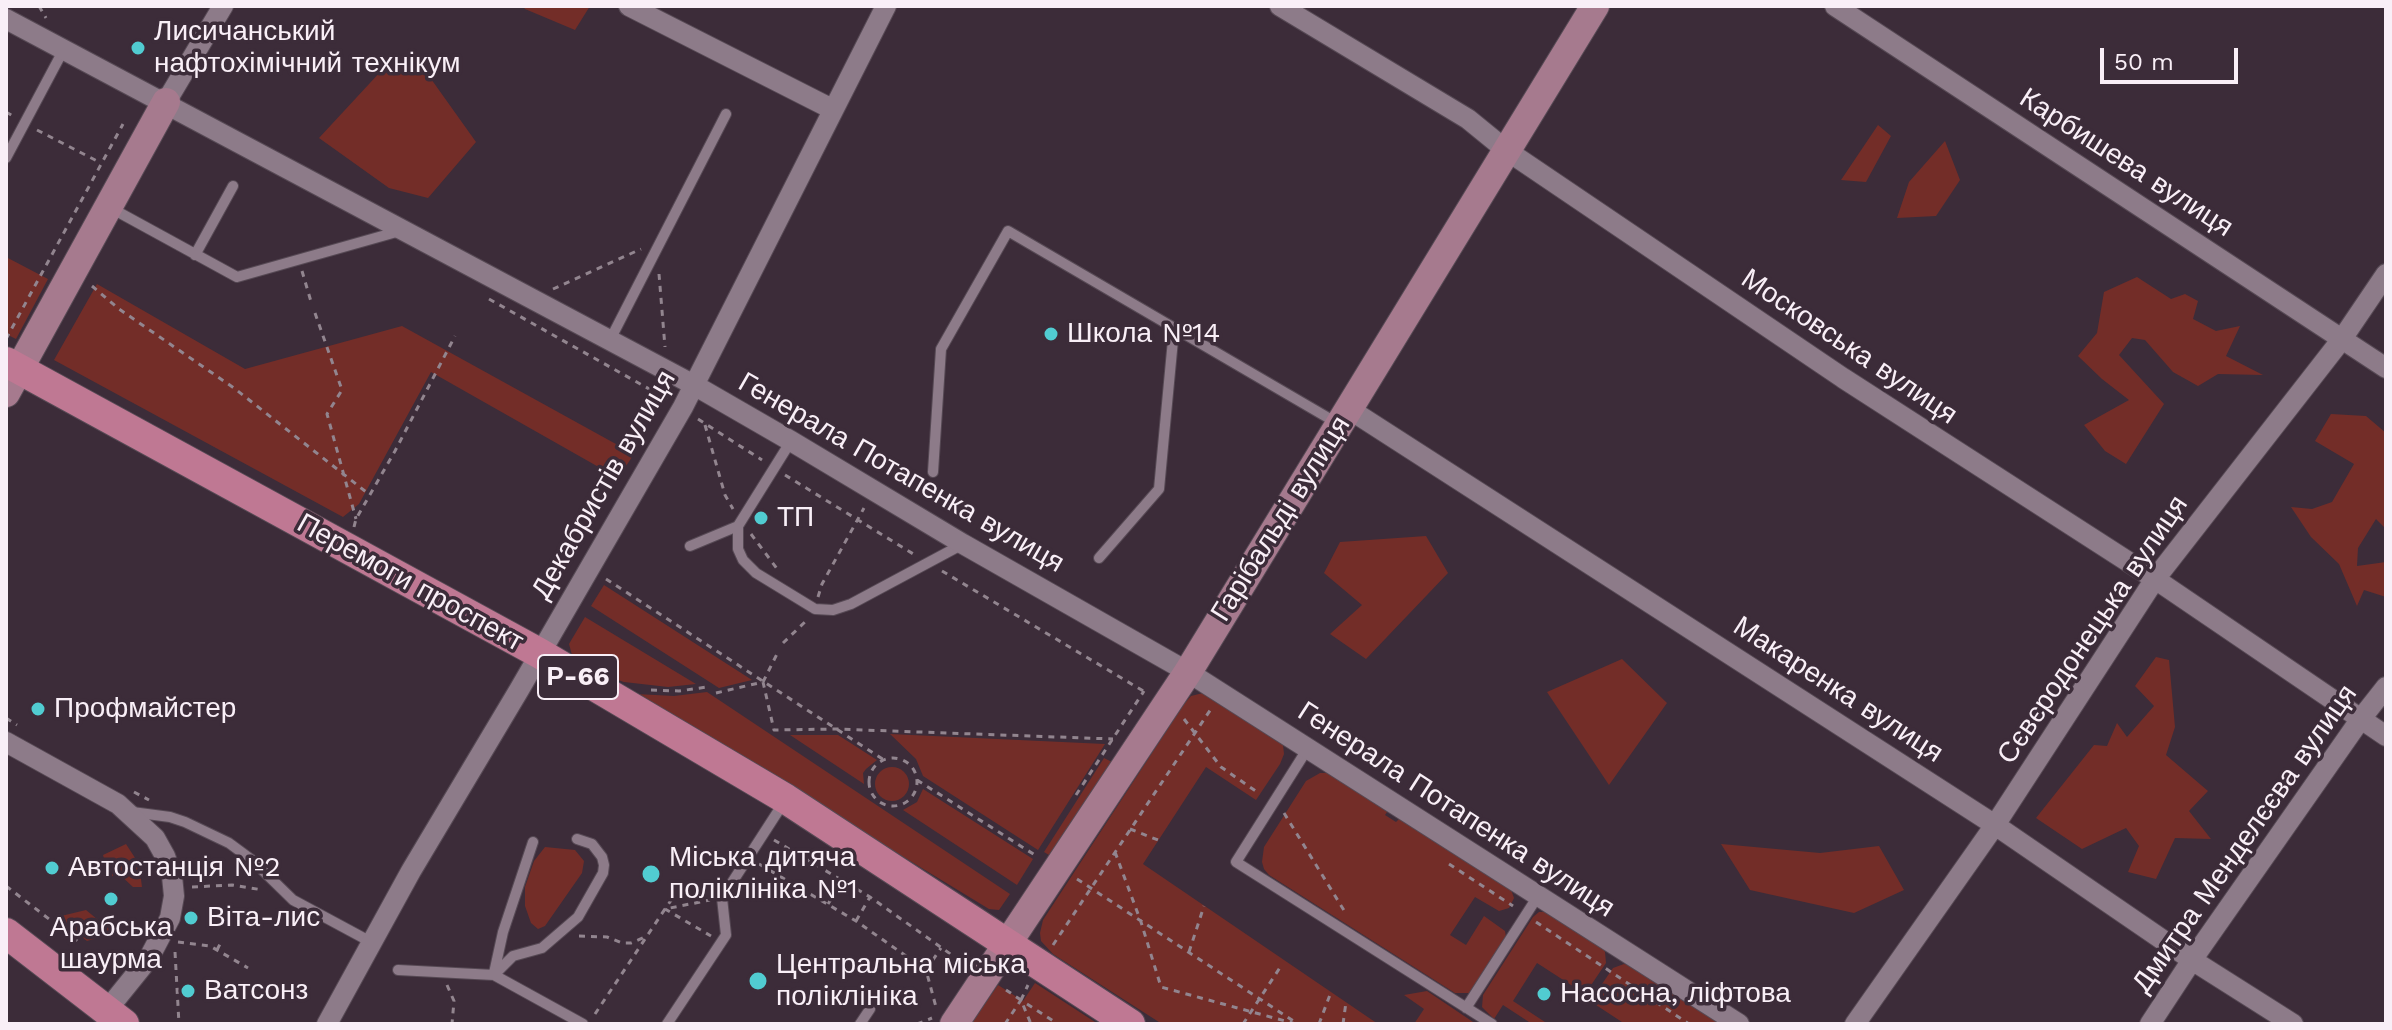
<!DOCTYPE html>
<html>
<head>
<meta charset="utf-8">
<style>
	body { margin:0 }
	#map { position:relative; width:2392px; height:1030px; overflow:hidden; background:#3c2c39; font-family:"Work Sans",sans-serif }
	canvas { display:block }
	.frame { position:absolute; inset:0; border:8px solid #f9eff7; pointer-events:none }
	.scale { position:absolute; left:2100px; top:48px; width:138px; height:36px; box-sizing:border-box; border:4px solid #f9eff7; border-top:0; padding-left:10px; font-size:24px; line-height:28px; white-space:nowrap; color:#f9eff7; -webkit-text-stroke:6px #3c2c39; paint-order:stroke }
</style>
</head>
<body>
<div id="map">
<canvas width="2392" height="1030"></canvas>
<div class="frame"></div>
<div class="scale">50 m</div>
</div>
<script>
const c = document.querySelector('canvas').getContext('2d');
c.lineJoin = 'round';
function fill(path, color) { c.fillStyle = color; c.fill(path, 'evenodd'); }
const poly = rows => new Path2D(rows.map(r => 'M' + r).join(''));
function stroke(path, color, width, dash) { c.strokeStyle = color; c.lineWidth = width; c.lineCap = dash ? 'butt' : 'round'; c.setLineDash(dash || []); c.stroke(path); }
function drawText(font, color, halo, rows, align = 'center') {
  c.font = font + ' "Work Sans",sans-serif'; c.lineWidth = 7; c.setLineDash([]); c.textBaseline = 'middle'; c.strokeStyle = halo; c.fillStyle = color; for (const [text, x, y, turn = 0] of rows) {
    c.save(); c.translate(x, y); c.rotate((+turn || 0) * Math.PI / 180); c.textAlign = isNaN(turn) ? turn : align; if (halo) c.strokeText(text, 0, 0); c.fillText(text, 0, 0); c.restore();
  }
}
fill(poly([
	[523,6,590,6,575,30,525,9],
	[414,55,476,142,428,198,389,188,319,138,382,70],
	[1878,125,1891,136,1866,182,1841,180],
	[1945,141,1960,180,1936,216,1897,218,1909,182],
	[6,257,48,279,16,339,6,334],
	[2137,277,2171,299,2185,294,2198,301,2193,319,2216,331,2240,326,2226,356,2263,375,2218,374,2198,386,2173,372,2145,340,2132,338,2119,355,2164,404,2126,464,2105,451,2084,425,2129,400,2102,379,2078,356,2097,333,2104,292],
	[97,284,245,369,402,326,634,454,618,478,431,372,359,504,343,517,54,360],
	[2331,414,2366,416,2386,433,2386,529,2376,519,2358,548,2357,566,2386,562,2386,597,2364,590,2357,606,2339,564,2311,537,2291,507,2312,509,2332,502,2354,464,2315,441],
	[1426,536,1448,573,1366,659,1330,634,1362,605,1324,573,1340,542],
	[604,585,752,680,719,688,591,606],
	[585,617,696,684,668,687,624,682,606,676,572,655,569,644],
	[2156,657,2169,660,2175,727,2166,755,2208,791,2189,811,2211,839,2175,838,2156,879,2128,872,2139,846,2126,828,2082,849,2036,818,2094,745,2107,746,2117,723,2127,737,2154,706,2135,686],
	[1622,659,1667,703,1609,785,1547,692],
	[707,692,1010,894,999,910,989,909,636,694,674,696],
	[1203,693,1283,745,1284,754,1280,764,1256,800,1206,767,1143,864,1378,1024,1162,1024,1053,954,1041,941,1040,933,1043,920,1184,704,1191,696],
	[890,734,1105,744,1038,850,923,776,916,759],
	[790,735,838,735,877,760,866,769,863,773,864,784],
	[1104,758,1114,763,1054,858,1044,852],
	'875 784a17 17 0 1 1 34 0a17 17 0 1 1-34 0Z',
	[1320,773,1328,773,1389,809,1385,815,1396,822,1401,817,1510,887,1514,898,1509,908,1499,911,1475,897,1450,935,1466,945,1484,916,1505,931,1506,937,1470,993,1455,993,1269,875,1264,869,1262,862,1264,847,1306,781],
	[923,789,1033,859,1017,885,903,810,917,802],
	[126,844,139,864,142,887,133,887,118,873,109,878,103,855],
	[1721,844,1820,853,1879,846,1904,890,1854,913,1750,890],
	[545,847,575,850,584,861,582,873,545,926,538,929,531,923,525,906,525,887,534,861],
	[86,910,114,933,87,941,57,917],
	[1539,912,1546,912,1602,947,1605,952,1606,963,1585,994,1537,963,1513,1001,1548,1024,1528,1024,1529,1022,1503,1005,1494,1019,1482,1007,1483,995,1533,917],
	[1624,964,1630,965,1723,1024,1625,1024,1596,1005,1593,997,1613,968],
	[1035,983,1098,1024,971,1024,998,985,1023,1001],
	[1427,991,1476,1024,1414,1024,1424,1009,1404,995]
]), '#732d28');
const lane = poly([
	[6,158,64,49],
	[109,207,237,277,400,231],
	[195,255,233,186],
	[610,340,726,114],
	[791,441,738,526,738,549,743,560,756,573,815,609,833,610,851,604,963,544],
	[933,472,941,349,1008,231,1337,423],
	[690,546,738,526],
	[1099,558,1159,489,1174,329],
	[1308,748,1236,862,1492,1024],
	[132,812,170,817,185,822,229,843,252,860,293,900,371,942],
	[398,970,494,975,583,1024],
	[494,973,503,932,533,842],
	[494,975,513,956,542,948,578,917,603,873,604,865,602,857,592,844,577,839],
	[1466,1008,1538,896],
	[667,1024,726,935,722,898,784,802],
	[860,1024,870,1009]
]);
const street = poly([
	[629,6,832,109],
	[1280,6,1468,119,1506,150,1843,378,2155,579,2386,736],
	[1835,6,2386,368],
	[6,19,694,385,791,441,963,544,1188,672,1739,1024],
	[166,102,223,6],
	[1349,409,1995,825,2192,960,2293,1024],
	[6,742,118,804,155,838,165,856,172,876,174,896,170,918,149,958,107,1010],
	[327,1024,411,871,519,690,683,407,886,6],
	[1855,1024,1995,825,2155,579,2342,339,2386,274],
	[2150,1024,2192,960,2360,720,2386,687]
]);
const secondary = poly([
	[6,393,166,102],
	[954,1024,1188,672,1595,6]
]);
const primary = poly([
	[6,362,539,653,786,799,1130,1024],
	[6,933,124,1024]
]);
stroke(lane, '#564954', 12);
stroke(street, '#564954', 22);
stroke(secondary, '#564954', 30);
stroke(primary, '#564954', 32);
stroke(poly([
	[39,6,46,18],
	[6,112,13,116],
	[37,130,101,163],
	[302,271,312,305],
	[659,274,665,347],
	[92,286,119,309,234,388,370,495],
	[553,289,641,249],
	[489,299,667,399],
	[315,313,342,390,327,414,356,519],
	[6,339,123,124],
	[698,419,762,460],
	[705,425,725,495,733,509],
	[785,475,915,555],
	[354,527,356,519,395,451,455,336],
	[751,534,778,570],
	[942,571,1145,692],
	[606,579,884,760],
	[818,597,822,584,864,508],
	[783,643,806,621],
	[763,682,778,652],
	[651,690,679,691,707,687],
	[716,693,763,682,774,730,836,729,1113,739],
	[6,718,17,725],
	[1184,719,1221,767,1260,794],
	'869 782a24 24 0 1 1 48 0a24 24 0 1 1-48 0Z',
	[917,780,1038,857],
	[134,792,149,800],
	[1076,795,1144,691],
	[1284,813,1345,912],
	[1130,829,1158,840],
	[774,840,870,897,966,965],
	[1115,852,1141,922,1161,987,1296,1024],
	[759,864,856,921,926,970,936,1007],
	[1449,864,1513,906],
	[1077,879,1295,1022],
	[6,886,79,942],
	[192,887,232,885,263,890],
	[679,889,665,909,711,936],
	[828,904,843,881],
	[856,921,870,897],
	[1536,922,1689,1024],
	[579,936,607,937,622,943,631,943,645,937],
	[178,942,210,946,248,968],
	[1053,945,1211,709],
	[217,950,222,940],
	[175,952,179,1024],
	[1189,952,1204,906],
	[926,970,941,948],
	[447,985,454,1001,452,1024],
	[1006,990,1021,1000,1031,1024],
	[1021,1000,1028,985],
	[595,1014,665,909,710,900],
	[917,1024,932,1018],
	[1005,1024,1021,1000,1058,1024],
	[1243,1024,1281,966],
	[1319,1024,1331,992],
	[1343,1024,1346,1002]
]), '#92858f', 3, [6, 6]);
stroke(lane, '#8d7b89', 10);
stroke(street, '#8d7b89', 20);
stroke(secondary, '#a67a8e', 28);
stroke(primary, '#bf7893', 30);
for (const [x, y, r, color] of [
	[138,48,8,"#51ccd1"],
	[1051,334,8,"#51ccd1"],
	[761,518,8,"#51ccd1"],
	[38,709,8,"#51ccd1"],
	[52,868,8,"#51ccd1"],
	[651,874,10,"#51ccd1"],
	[111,899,8,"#51ccd1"],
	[191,918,8,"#51ccd1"],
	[758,981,10,"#51ccd1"],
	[188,991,8,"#51ccd1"],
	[1544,994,8,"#51ccd1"]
]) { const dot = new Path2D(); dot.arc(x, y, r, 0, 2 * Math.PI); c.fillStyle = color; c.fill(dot); stroke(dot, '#3c2c39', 3); }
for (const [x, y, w] of [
	[578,677,80]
]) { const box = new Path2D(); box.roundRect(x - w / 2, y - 22, w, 44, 6); c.fillStyle = '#3c2c39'; c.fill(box); stroke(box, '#f9eff7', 2); }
drawText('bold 26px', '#f9eff7', null, [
	["Р-66",578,677]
]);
drawText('28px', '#f9eff7', '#3c2c39', [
	["Лисичанський",154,32],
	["нафтохімічний технікум",154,64],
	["Школа №14",1067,334],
	["ТП",777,518],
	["Профмайстер",54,709],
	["Міська дитяча",669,858],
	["поліклініка №1",669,890],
	["Автостанція №2",68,868],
	["Віта-лис",207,918],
	["Арабська",111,928,"center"],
	["шаурма",111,960,"center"],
	["Центральна міська",776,965],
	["полiклiнiка",776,997],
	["Ватсонз",204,991],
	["Насосна, ліфтова",1560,994]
], 'left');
drawText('28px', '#f9eff7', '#3c2c39', [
	["Карбишева вулиця",2126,163,33],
	["Московська вулиця",1849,347,34],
	["Генерала Потапенка вулиця",901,473,30],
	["Декабристів вулиця",604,485,-60],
	["Гарібальді вулиця",1281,519,-58],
	["Перемоги проспект",410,583,29],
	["Сєвєродонецька вулиця",2093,630,-56],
	["Макаренка вулиця",1838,690,33],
	["Генерала Потапенка вулиця",1456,810,33],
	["Дмитра Менделєєва вулиця",2245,839,-55]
]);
</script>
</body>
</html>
